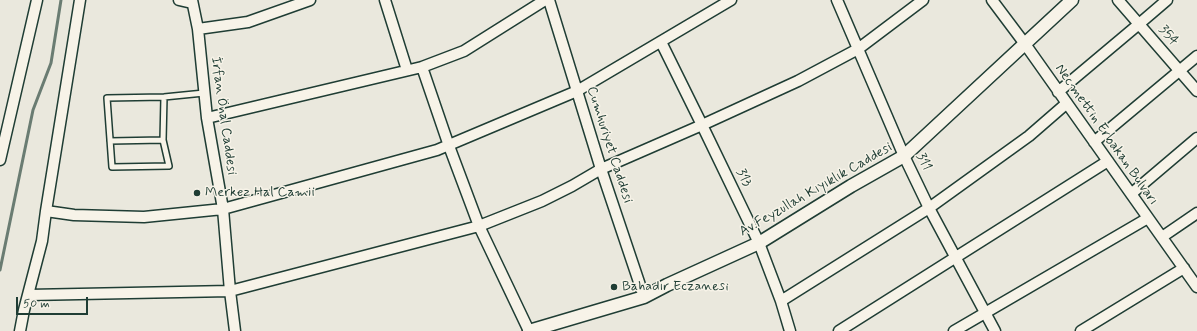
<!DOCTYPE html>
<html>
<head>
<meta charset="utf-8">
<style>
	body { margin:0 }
	#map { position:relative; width:1197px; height:331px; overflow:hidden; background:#eae8dd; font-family:Mynerve,sans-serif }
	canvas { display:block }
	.scale { position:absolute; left:16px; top:297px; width:72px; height:18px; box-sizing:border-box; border:2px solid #1f3d34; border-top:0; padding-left:5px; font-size:12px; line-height:14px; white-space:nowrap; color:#1f3d34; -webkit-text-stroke:3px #f7f3e8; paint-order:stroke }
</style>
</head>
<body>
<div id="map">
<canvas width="1197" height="331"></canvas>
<div class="scale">50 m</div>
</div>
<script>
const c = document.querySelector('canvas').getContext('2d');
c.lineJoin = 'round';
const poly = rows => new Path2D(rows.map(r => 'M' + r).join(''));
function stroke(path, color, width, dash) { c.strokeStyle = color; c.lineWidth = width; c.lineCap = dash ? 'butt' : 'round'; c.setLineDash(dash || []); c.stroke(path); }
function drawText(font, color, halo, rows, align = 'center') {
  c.font = font + ' Mynerve,sans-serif'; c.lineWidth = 3; c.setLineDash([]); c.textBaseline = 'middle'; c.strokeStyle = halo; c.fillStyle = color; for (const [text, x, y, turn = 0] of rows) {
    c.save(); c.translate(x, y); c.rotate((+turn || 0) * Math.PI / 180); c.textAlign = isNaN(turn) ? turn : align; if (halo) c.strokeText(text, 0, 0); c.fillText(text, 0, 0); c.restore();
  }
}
stroke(poly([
	[0,270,33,110,51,63,61,0]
]), '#6a7c72', 3);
const service = poly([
	[164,97,163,140,169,166,112,167,107,98,164,97,204,93],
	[110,141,163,140]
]);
const minor = poly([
	[179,0,192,3],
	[192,0,198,29,207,118,223,209,230,291,235,331],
	[385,0,407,70],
	[549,0,601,169,644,297],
	[837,0,904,156,929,208,995,331],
	[992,0,1025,44,1197,287],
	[1118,0,1197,91],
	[198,29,248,22,310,0],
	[661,42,702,125,759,243,781,301,790,331],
	[422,67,449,146,479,226,529,331],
	[1058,92,1139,24,1167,0],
	[207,118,422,67,464,51,545,0],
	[1094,142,1197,56],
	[0,160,37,0],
	[1131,194,1197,138],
	[46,211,80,0],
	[1162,237,1197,213],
	[29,295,230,291,479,226,542,201,572,186,601,169,702,125,798,81,858,49,923,0],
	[781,301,929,208,1029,136,1067,103],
	[20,331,24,310,42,241,46,211,74,215,144,217,223,209,437,150,577,91,731,0],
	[839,331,1108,161],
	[954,331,1148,218],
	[1081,331,1184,268]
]);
const tertiary = poly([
	[529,331,644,297,667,285,759,243,851,186,904,156,1072,0]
]);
stroke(service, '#1f3d34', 8);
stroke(minor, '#1f3d34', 13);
stroke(tertiary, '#1f3d34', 15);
stroke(service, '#f7f3e8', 5);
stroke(minor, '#f7f3e8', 10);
stroke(tertiary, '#f7f3e8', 12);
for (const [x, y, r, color] of [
	[197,193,4,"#1f3d34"],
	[614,287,4,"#1f3d34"]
]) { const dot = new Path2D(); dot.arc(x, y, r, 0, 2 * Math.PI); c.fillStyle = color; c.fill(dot); stroke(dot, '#f7f3e8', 1.5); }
drawText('14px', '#1f3d34', '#f7f3e8', [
	["354",1168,36,49],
	["İrfan Önal Caddesi",223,116,82],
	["Necmettin Erbakan Bulvarı",1106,135,55],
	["Cumhuriyet Caddesi",609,145,72],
	["311",923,162,65],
	["313",743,178,65],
	["Av.Feyzullah Kıyıklık Caddesi",816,190,-30]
]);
drawText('14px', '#1f3d34', '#f7f3e8', [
	["Merkez Hal Camii",205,193],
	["Bahadır Eczanesi",622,287]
], 'left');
</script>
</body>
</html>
